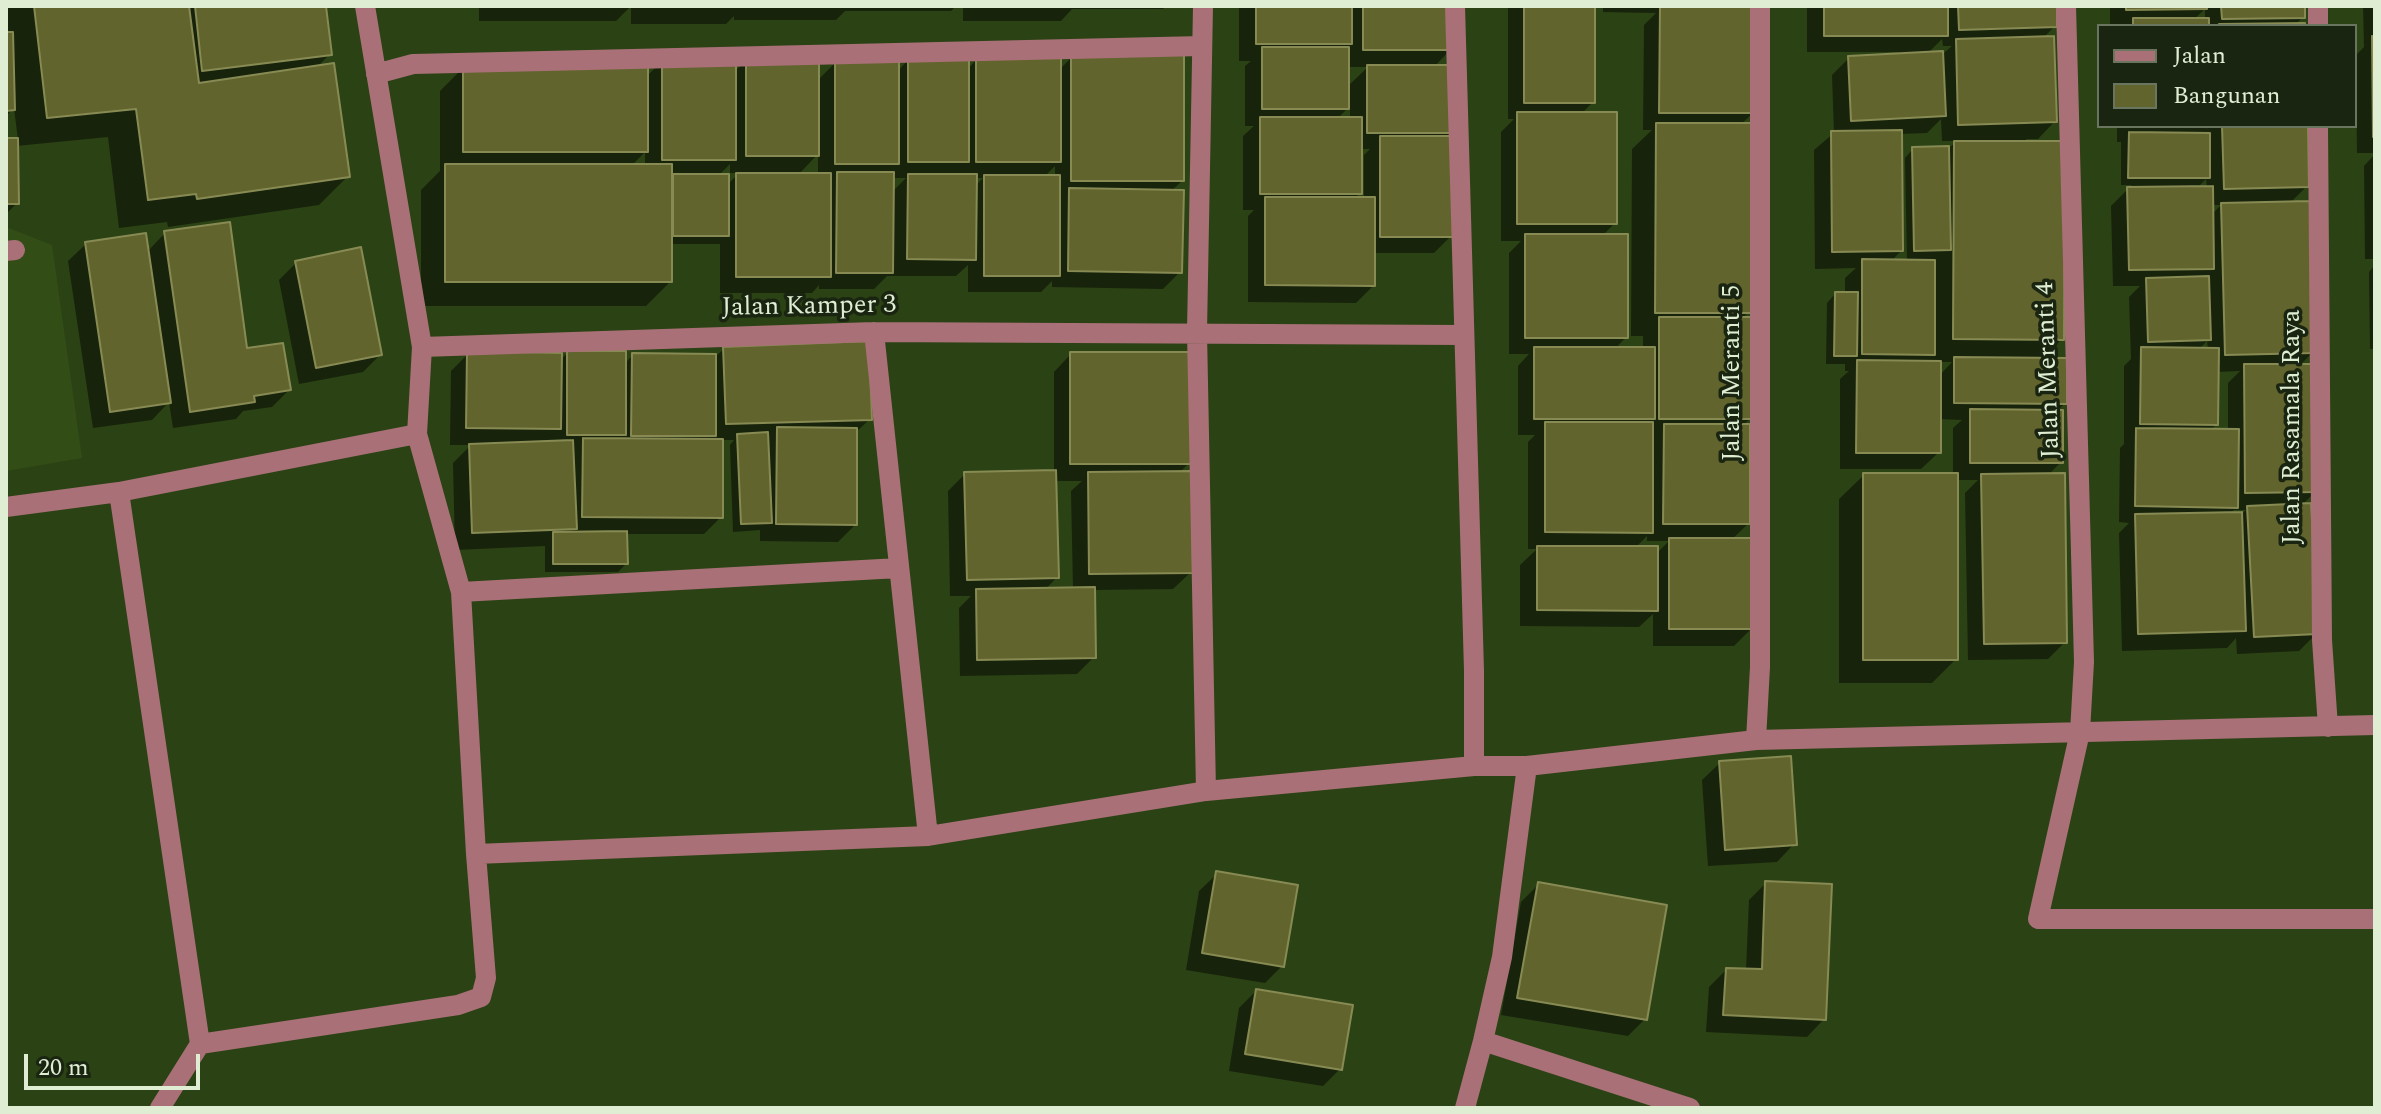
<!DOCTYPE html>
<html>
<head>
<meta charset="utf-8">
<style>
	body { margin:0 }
	#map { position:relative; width:2381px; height:1114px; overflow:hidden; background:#2b4214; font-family:Spectral,serif }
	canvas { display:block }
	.frame { position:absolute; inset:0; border:8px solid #dfedd3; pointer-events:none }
	.legend { position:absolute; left:2097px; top:24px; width:260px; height:104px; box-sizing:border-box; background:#1a2511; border:2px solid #69755f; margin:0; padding:10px 14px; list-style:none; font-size:24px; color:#dfedd3 }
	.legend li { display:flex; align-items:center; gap:16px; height:40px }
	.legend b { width:40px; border:2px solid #69755f }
	.scale { position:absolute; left:24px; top:1054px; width:176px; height:36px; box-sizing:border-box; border:4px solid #dfedd3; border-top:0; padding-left:10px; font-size:24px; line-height:28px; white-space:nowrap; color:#dfedd3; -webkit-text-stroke:6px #1a2511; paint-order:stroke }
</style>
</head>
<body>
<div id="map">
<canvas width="2381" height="1114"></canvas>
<div class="frame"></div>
<ul class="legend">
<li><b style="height:10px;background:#a97077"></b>Jalan</li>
<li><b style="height:22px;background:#62642e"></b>Bangunan</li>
</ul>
<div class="scale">20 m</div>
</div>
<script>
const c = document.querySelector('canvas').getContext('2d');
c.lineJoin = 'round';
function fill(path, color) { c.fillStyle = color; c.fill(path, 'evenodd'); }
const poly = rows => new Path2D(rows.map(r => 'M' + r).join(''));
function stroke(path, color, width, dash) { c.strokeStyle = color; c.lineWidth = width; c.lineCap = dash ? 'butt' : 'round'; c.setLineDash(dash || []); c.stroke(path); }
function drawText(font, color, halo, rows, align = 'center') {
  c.font = font + ' Spectral,serif'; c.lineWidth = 7; c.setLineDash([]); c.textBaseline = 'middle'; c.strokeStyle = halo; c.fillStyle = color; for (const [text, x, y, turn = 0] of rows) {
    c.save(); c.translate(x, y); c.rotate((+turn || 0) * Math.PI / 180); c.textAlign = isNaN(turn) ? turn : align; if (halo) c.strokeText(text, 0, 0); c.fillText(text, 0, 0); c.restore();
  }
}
fill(poly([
	[6,227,52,245,82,458,6,471]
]), '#334d17');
fill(poly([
	[6,6,324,6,330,54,317,67,348,176,319,205,168,227,167,222,119,228,108,137,16,146,17,203,6,214,6,140,18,140,14,108,6,116],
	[479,6,956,6,951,11,845,11,836,20,734,20,734,16,726,24,631,24,631,6,616,21,479,21],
	[963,6,1166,6,1163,9,1072,9,1061,21,963,21],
	[1239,6,1451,6,1451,49,1434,67,1452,132,1446,138,1451,236,1434,253,1373,253,1373,286,1356,303,1248,302,1248,216,1254,210,1243,210,1243,136,1254,126,1245,126,1245,66,1251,61,1239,61],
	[1347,67,1368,67,1347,87],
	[1350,106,1350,119,1337,119],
	[1360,149,1370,149,1364,155,1364,199,1354,199,1360,193],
	[1508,6,1593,6,1593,102,1581,114,1615,223,1602,236,1626,337,1615,349,1643,349,1643,336,1631,336,1632,149,1652,130,1643,130,1644,25,1656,13,1603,12,1603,6,1743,6,1753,113,1740,125,1749,312,1741,319,1751,418,1742,426,1748,524,1731,540,1751,629,1734,646,1653,646,1653,614,1639,627,1520,626,1520,565,1537,549,1528,549,1528,442,1535,435,1518,435,1518,366,1529,354,1509,354,1509,253,1521,241,1501,241,1501,132,1514,119,1508,119],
	[1647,536,1647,541,1669,541,1656,554,1635,548],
	[1807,6,2055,6,2055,26,2043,38,2055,121,2038,139,2026,139,2062,339,2041,360,2065,403,2056,412,2061,462,2048,475,2065,642,2048,659,1968,660,1965,493,1978,480,1956,480,1956,659,1932,683,1839,683,1839,499,1864,475,1953,475,1953,428,1962,420,1939,419,1939,452,1921,469,1840,469,1840,379,1849,371,1845,371,1845,364,1826,364,1827,303,1835,294,1845,294,1845,278,1856,268,1815,269,1814,150,1834,133,1832,75,1849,58,1898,56,1898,52,1807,52],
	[1942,39,1943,46,1952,46,1944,53,1927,54],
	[1941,119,1942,141,1957,141,1949,148,1913,149,1905,158,1907,262,1890,262,1901,251,1900,134,1927,133],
	[1939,362,1952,362,1939,376],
	[2110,6,2303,6,2303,17,2295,25,2303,26,2110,26],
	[2205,9,2205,20,2193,20],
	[2363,6,2375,6,2375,153,2357,153,2356,55,2364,47],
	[1072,57,1182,181,1170,192,1180,272,1163,289,1052,287,1052,281,1041,292,968,292,968,265,956,276,887,276,874,289,819,289,819,285,812,293,720,293,720,244,670,244,670,282,646,306,421,306,421,190,440,171,440,91,464,67,646,77,662,61,734,72,747,60,817,81,835,63,897,72,908,60,967,70,976,60,1059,70],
	[645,152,645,166,631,166],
	[818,154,818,175,798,175],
	[730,164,730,173,739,173,727,185,718,176],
	[1055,166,1055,177,1044,177],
	[892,178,906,178,892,192],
	[975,178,983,178,974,187],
	[2117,126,2206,126,2206,129,2209,126,2306,126,2307,186,2290,203,2312,353,2299,366,2315,492,2301,506,2316,634,2299,651,2237,654,2236,638,2227,648,2122,651,2119,533,2129,523,2119,522,2120,448,2124,444,2124,366,2131,359,2129,297,2140,286,2113,286,2111,206,2132,185,2121,185,2121,142,2117,142],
	[2206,179,2207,188,2197,188],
	[2211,205,2221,205,2211,215],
	[2207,341,2208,349,2199,349],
	[2240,371,2228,383,2228,431,2209,431,2216,425,2216,372],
	[2234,510,2246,510,2242,514,2229,514],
	[2375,154,2375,259,2365,259,2364,166],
	[165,233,245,350,289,390,272,407,243,411,236,419,173,428,169,402,152,420,93,428,68,261,86,244,147,252],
	[296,263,380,355,363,372,299,384,279,280],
	[2375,265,2375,349,2370,349,2369,272],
	[724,349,870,419,855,433,855,525,838,542,760,541,760,530,733,532,730,445,734,440,721,440,721,517,704,534,626,534,626,564,618,572,545,572,545,546,455,550,453,463,471,445,450,445,451,371,468,354,560,360,568,353,624,364,633,355,716,356],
	[1071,354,1189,463,1179,473,1191,572,1173,589,1093,590,1094,657,1077,674,960,676,959,608,971,596,950,596,948,491,965,474,1054,472,1054,372],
	[1055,481,1082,481,1071,491,1073,589,1045,590,1057,577],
	[2375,587,2375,647,2373,647,2373,589],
	[1720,763,1794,844,1777,862,1708,866,1702,780],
	[1217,874,1282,966,1265,983,1186,970,1199,891],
	[1766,883,1824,1019,1807,1037,1706,1032,1709,987,1726,970,1746,970,1749,900],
	[1539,884,1645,1019,1628,1036,1501,1015,1521,902],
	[1256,991,1340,1069,1323,1086,1229,1071,1239,1008]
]), '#0007');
const building = poly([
	[34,6,189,6,199,83,334,63,350,177,197,199,196,194,148,200,136,109,47,118,34,6],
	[195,6,326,6,332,55,202,71,195,6],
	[1256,6,1352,6,1352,44,1256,44,1256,6],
	[1363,6,1453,6,1453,50,1363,50,1363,6],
	[1524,6,1595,6,1595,103,1524,103,1524,6],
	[1660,6,1755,6,1755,113,1659,113,1660,6],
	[1824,6,1948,6,1948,36,1824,36,1824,6],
	[1958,6,2057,6,2057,27,1959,30,1958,6],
	[2126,6,2207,6,2207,9,2126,10,2126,6],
	[2221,6,2305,6,2305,18,2222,19,2221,6],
	[2133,18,2209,18,2209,26,2133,26,2133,18],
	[2305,23,2305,26,2219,26,2219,24,2305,23],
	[6,32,13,32,15,110,6,111,6,32],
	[2054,36,2057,122,1958,125,1956,39,2054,36],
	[2372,36,2375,36,2375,137,2373,137,2372,36],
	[1262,47,1349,47,1349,109,1262,109,1262,47],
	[1943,51,1946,116,1851,121,1848,56,1943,51],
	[1071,55,1184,55,1184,181,1071,181,1071,55],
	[746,58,819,58,819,156,746,156,746,58],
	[908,58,969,58,969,162,908,162,908,58],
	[976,58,1061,58,1061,162,976,162,976,58],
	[662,59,736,59,736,160,662,160,662,59],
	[835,61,899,61,899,164,835,164,835,61],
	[463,65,648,65,648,152,463,152,463,65],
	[1367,65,1454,65,1454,133,1367,133,1367,65],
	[1517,112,1617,112,1617,224,1517,224,1517,112],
	[1260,117,1362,117,1362,194,1260,194,1260,117],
	[1656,123,1751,123,1751,313,1655,313,1656,123],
	[2222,126,2308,126,2309,187,2224,189,2222,126],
	[1902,130,1903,251,1832,252,1831,131,1902,130],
	[2129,132,2210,133,2210,178,2128,178,2129,132],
	[1380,136,1453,136,1453,237,1380,237,1380,136],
	[6,138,18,138,19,204,6,204,6,138],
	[1954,141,2065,141,2064,340,1953,339,1954,141],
	[1949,146,1951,250,1914,251,1912,147,1949,146],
	[445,164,672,164,672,282,445,282,445,164],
	[837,172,894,172,893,273,836,273,837,172],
	[736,173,831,173,831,277,736,277,736,173],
	[673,174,729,174,729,236,673,236,673,174],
	[908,174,977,174,976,260,907,259,908,174],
	[984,175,1060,175,1060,276,984,276,984,175],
	[2213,186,2214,269,2129,270,2127,187,2213,186],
	[1069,188,1184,190,1182,273,1068,271,1069,188],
	[1265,197,1375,197,1375,286,1265,285,1265,197],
	[2310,201,2314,353,2225,355,2221,203,2310,201],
	[230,222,247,348,283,343,291,390,254,396,255,402,190,412,164,231,230,222],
	[146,233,171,403,110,412,85,242,146,233],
	[1525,234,1628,234,1628,338,1525,338,1525,234],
	[361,247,382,355,316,368,295,261,361,247],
	[1862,259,1935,260,1935,355,1862,354,1862,259],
	[2209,276,2211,340,2148,342,2146,278,2209,276],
	[1835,292,1858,292,1857,356,1834,356,1835,292],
	[1659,317,1753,317,1753,419,1659,419,1659,317],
	[869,341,872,420,726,424,723,347,869,341],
	[1534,347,1655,347,1655,419,1534,419,1534,347],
	[2141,347,2219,348,2218,425,2140,424,2141,347],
	[467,351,562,353,561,429,466,428,467,351],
	[567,351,626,351,626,435,567,435,567,351],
	[1070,352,1191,352,1191,464,1070,464,1070,352],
	[632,353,716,354,716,436,631,436,632,353],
	[1954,357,2067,358,2067,404,1954,403,1954,357],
	[1857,360,1941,361,1941,453,1856,453,1857,360],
	[2244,364,2315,364,2317,492,2245,493,2244,364],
	[1970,409,2063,410,2063,463,1970,463,1970,409],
	[1545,422,1653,422,1653,533,1545,532,1545,422],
	[1664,424,1750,424,1750,524,1663,524,1664,424],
	[777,427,857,428,857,525,776,524,777,427],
	[2136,428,2239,429,2238,508,2135,506,2136,428],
	[768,432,772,523,741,524,737,434,768,432],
	[583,438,723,439,723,518,582,517,583,438],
	[573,440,577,529,472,533,469,444,573,440],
	[1056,470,1059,578,967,580,964,472,1056,470],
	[1192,471,1193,573,1089,574,1088,472,1192,471],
	[1863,473,1958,473,1958,660,1863,660,1863,473],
	[2065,473,2067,643,1984,644,1981,474,2065,473],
	[2311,503,2318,634,2254,637,2247,506,2311,503],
	[2242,512,2246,631,2138,634,2135,514,2242,512],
	[627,531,628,564,553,564,553,532,627,531],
	[1669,538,1753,538,1753,629,1669,629,1669,538],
	[1537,546,1658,546,1658,611,1537,610,1537,546],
	[1095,587,1096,658,977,660,976,589,1095,587],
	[1791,756,1797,845,1725,850,1719,761,1791,756],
	[1216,871,1298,885,1284,967,1202,953,1216,871],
	[1765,881,1832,884,1826,1020,1723,1015,1726,968,1762,969,1765,881],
	[1538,882,1667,905,1647,1020,1517,998,1538,882],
	[1256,989,1353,1005,1342,1070,1245,1054,1256,989]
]);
fill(building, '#62642e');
stroke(building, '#878a53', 2);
stroke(poly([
	[1203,6,1197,332,1206,791],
	[1455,6,1474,671,1474,766],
	[2066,6,2084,662,2080,732,2038,919,2375,919],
	[2318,6,2318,26],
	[376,74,413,64,1202,46],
	[2318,126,2322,640,2328,727],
	[6,251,15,250],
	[874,332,928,836],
	[422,347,874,332,1463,335],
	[119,492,200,1044,458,1005,481,997,486,978,476,854,461,592,417,434,422,347,365,6],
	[6,507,119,492,417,434],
	[461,592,899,568],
	[1756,740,1760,667,1760,6],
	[476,854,928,836,1206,791,1474,766,1527,766,1756,740,2375,725],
	[1483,1041,1690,1108],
	[160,1108,200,1044],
	[1465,1108,1483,1041,1502,957,1527,766]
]), '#a97077', 20);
drawText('26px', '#dfedd3', '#1a2511', [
	["Jalan Kamper 3",809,308,-1],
	["Jalan Meranti 4",2050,370,-92],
	["Jalan Meranti 5",1734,373,-90],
	["Jalan Rasamala Raya",2294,427,-90]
]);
</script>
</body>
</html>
